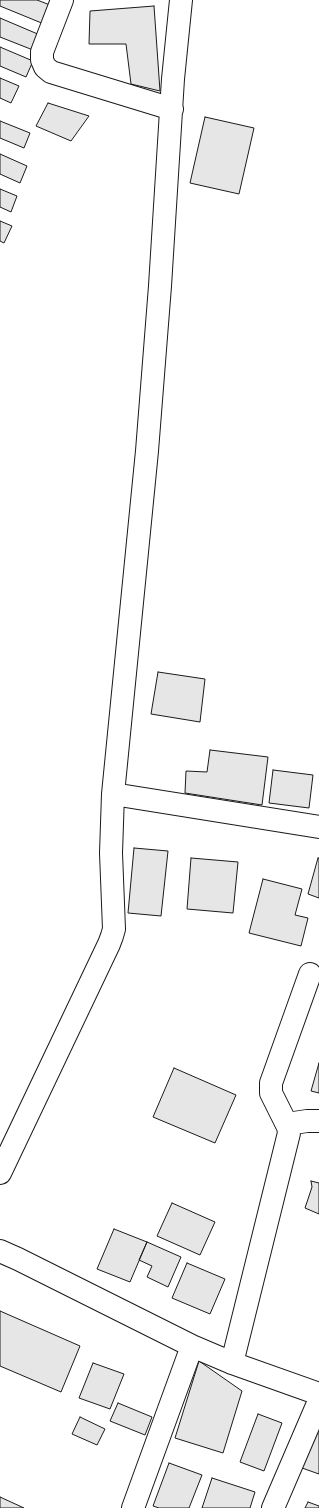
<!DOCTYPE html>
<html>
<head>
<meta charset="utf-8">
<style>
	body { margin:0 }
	canvas { display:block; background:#fff }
</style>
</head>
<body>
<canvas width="319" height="1508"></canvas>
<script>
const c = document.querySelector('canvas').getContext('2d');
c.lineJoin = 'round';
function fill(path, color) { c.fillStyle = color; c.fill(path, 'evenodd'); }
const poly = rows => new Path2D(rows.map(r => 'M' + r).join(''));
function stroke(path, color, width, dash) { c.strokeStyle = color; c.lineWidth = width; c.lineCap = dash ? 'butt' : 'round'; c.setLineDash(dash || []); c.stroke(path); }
const building = poly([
	[0,0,37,0,50,5,44,24,0,6,0,0],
	[154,6,160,91,131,84,126,44,89,44,90,11,154,6],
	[0,18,40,35,33,50,0,37,0,18],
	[0,47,33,61,26,77,0,66,0,47],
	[0,78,19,86,11,103,0,98,0,78],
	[48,103,89,116,71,141,36,126,48,103],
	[205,117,254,128,239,194,190,183,205,117],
	[0,121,30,133,24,148,0,138,0,121],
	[0,154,27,166,20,183,0,174,0,154],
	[0,189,17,196,11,212,0,207,0,189],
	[0,221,12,226,4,243,0,241,0,221],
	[158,672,205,679,200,722,151,714,158,672],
	[210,750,268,757,262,805,185,793,186,771,207,772,210,750],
	[273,770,313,775,309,808,269,803,273,770],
	[134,848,168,851,161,916,128,913,134,848],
	[191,858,238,862,233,913,187,909,191,858],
	[318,858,319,858,319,898,308,894,318,858],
	[263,879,302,889,295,915,308,918,301,946,249,933,263,879],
	[319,1063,319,1093,311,1091,319,1063],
	[174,1068,236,1095,215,1143,153,1117,174,1068],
	[311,1181,319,1183,319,1214,305,1208,312,1187,311,1181],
	[172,1203,215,1222,200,1255,157,1236,172,1203],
	[114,1229,147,1242,130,1282,97,1269,114,1229],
	[147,1242,181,1257,168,1287,147,1277,152,1266,139,1260,147,1242],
	[187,1263,225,1279,210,1314,172,1298,187,1263],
	[0,1311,80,1346,61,1392,0,1366,0,1311],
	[199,1361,242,1391,223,1453,175,1438,199,1361],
	[93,1363,124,1374,110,1409,79,1398,93,1363],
	[118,1403,152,1417,145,1435,110,1421,118,1403],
	[258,1414,282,1423,264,1471,240,1462,258,1414],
	[80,1417,105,1429,97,1445,72,1434,80,1417],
	[319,1421,319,1474,302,1468,319,1421],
	[169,1463,202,1475,189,1508,159,1508,153,1506,169,1463],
	[212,1478,255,1492,250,1508,202,1508,212,1478],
	[0,1497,24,1508,0,1508,0,1497],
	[308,1502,319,1506,319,1508,305,1508,308,1502]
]);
fill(building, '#e6e6e6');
stroke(building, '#1a1a1a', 1);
const minor = poly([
	[62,0,42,52,42,60,45,67,51,72,172,109],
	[113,794,319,827],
	[287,1124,307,1121,319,1121],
	[0,1173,109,944,112,936,114,929,111,853,113,794,147,451,160,286,173,79,181,0],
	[0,1251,18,1259,192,1346,232,1363,319,1394],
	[232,1363,289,1133,288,1127,271,1093,271,1083,310,974],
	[133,1508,192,1346],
	[273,1508,319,1401]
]);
stroke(minor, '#1a1a1a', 24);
stroke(minor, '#fff', 22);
</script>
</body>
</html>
